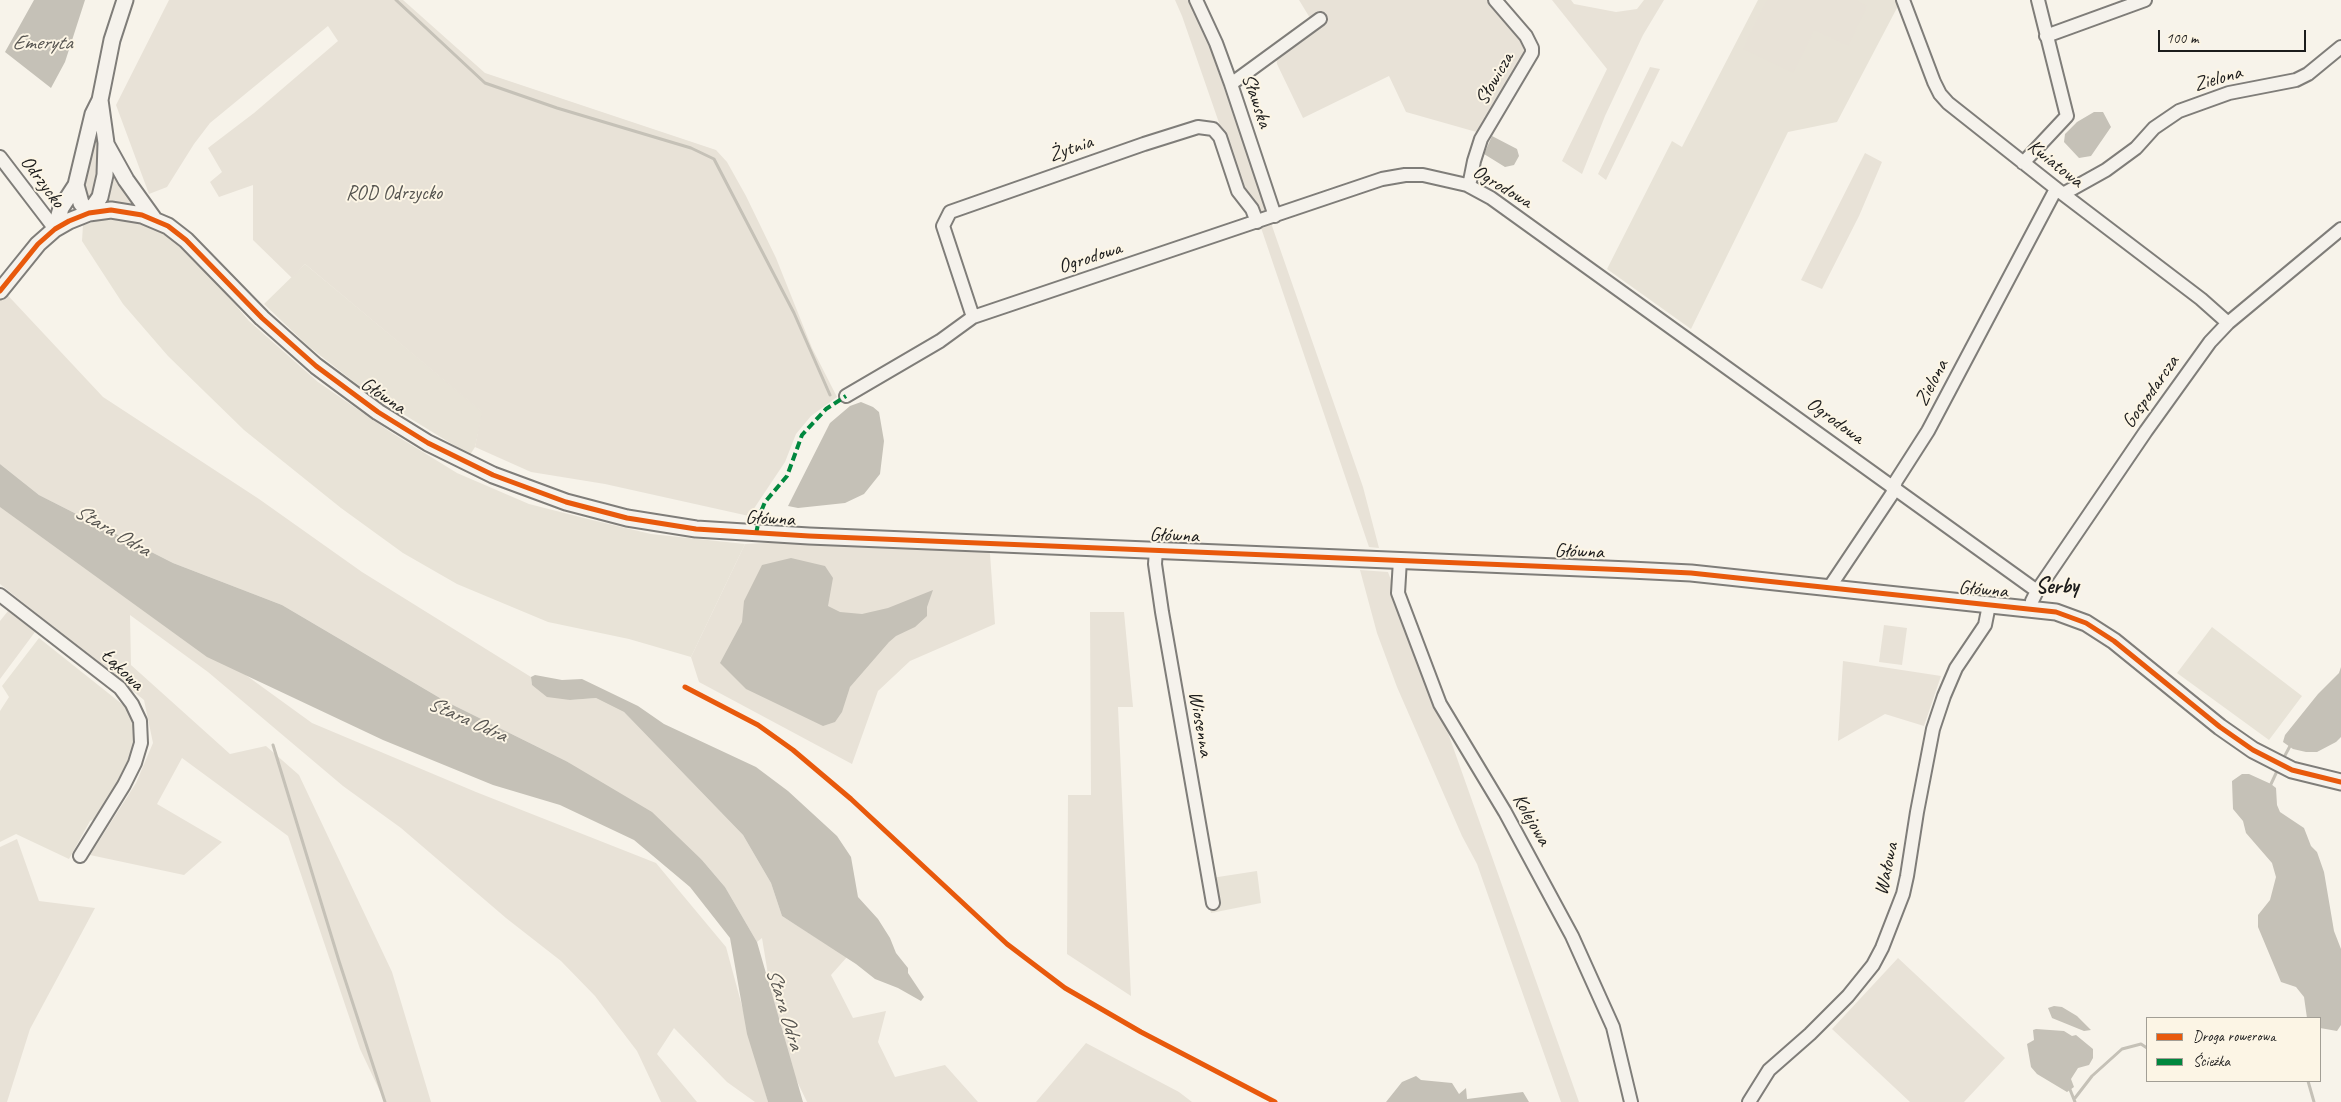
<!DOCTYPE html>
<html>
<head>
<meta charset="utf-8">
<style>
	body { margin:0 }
	#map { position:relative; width:2341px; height:1102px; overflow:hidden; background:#f7f3ea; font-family:Caveat,sans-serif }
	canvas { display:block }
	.legend { position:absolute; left:2146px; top:1017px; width:175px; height:65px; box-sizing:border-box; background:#fcf5e5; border:1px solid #a29e95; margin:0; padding:6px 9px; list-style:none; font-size:15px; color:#1c1c1c }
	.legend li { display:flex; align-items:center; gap:10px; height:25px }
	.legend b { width:25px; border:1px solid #a29e95 }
	.scale { position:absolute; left:2158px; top:30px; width:148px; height:22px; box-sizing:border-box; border:2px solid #1c1c1c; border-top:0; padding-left:6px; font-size:15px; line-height:18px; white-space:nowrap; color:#1c1c1c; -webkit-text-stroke:4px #fcf5e5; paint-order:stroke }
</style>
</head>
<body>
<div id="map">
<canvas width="2341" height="1102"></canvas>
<ul class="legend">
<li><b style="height:6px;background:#e8590c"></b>Droga rowerowa</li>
<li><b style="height:6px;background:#00873e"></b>Ścieżka</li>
</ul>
<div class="scale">100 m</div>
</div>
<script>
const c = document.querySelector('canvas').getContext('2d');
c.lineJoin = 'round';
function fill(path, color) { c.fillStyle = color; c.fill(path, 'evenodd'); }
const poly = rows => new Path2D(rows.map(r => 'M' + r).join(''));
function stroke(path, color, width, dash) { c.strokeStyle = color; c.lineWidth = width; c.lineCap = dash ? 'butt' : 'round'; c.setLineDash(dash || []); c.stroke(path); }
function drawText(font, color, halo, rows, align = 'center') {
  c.font = font + ' Caveat,sans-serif'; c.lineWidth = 4; c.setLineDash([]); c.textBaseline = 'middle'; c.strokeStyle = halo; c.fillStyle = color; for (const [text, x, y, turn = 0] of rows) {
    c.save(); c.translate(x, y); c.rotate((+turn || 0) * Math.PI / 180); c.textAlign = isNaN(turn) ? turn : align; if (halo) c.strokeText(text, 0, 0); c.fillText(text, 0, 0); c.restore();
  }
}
fill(poly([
	[1758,0,1895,0,1898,6,1837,122,1788,132,1691,329,1607,269,1672,141,1682,147],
	[103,219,129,220,156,227,180,246,216,282,249,321,318,382,392,433,457,473,529,504,588,519,651,534,745,544,691,657,629,639,548,622,457,584,403,553,341,508,244,430,168,356,123,304,82,241,83,225],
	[305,264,483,412,475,447,470,455,367,392,308,346,264,304],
	[2212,627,2302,696,2269,740,2177,673],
	[39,638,127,708,135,729,134,755,102,815,90,821,69,859,16,834,0,842,0,711,9,697,2,686],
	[1257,871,1261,903,1211,913,1205,879]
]), '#e8e3d7');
fill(poly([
	[169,0,403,0,485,73,716,150,727,162,746,196,776,258,812,348,837,397,811,416,796,434,785,462,749,516,605,484,531,472,475,447,482,412,305,264,292,278,253,240,253,185,219,197,210,182,222,172,208,148,254,113,338,41,328,26,210,123,194,144,167,187,149,194,116,105],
	[1175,0,1190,0,1202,25,1363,487,1379,548,1369,547,1254,207,1244,195,1182,16],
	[1299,0,1492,0,1521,36,1526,47,1523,61,1480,133,1406,112,1389,76,1303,118,1277,64,1275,44,1310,18],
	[1552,0,1571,0,1574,4,1616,12,1637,9,1644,0,1664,0,1643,35,1605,116,1582,174,1562,161,1607,69],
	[1767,0,1856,0,1867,6,1848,46,1814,30,1793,73,1743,49],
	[1650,67,1660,69,1606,180,1598,174],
	[100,113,100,175,90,205,82,194,84,175],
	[1865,153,1882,162,1859,216,1822,289,1801,280],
	[110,160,139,205,104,202],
	[0,287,103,397,259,499,362,572,531,677,532,685,570,700,596,698,624,712,743,835,771,883,782,916,847,957,831,975,853,1018,886,1011,878,1042,895,1077,945,1065,978,1102,807,1102,794,1075,773,1005,762,938,757,942,725,887,702,860,566,761,445,701,282,605,173,563,39,495,0,464],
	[0,497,312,723,476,792,656,863,726,947,768,1102,755,1102,727,1082,674,1028,657,1054,697,1102,661,1102,637,1051,595,996,561,961,506,918,401,828,343,786,208,672,130,615,131,665,230,754,266,746,299,775,392,972,431,1102,385,1102,360,1049,288,836,182,758,157,804,222,842,184,875,90,855,136,783,153,743,144,700,0,584],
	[876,537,989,540,995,624,910,661,878,691,852,764,699,682,691,657,745,544],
	[1360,570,1388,572,1442,716,1579,1102,1561,1102,1477,864,1462,836,1397,687,1377,633],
	[8,611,35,632,0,679,0,621],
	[1090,612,1124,612,1133,707,1118,707,1131,996,1067,954,1068,795,1091,795],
	[1884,625,1907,628,1902,665,1879,662],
	[1843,661,1941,676,1924,726,1885,714,1838,741],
	[17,839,39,901,95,908,30,1029,7,1102,0,1102,0,847],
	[1898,958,2005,1058,1964,1102,1910,1102,1832,1029],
	[1086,1043,1179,1092,1192,1102,1036,1102]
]), '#e8e2d7');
fill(poly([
	[34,0,85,0,65,62,51,88,5,52],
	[2094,112,2103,112,2111,127,2091,156,2079,158,2064,142,2065,134,2077,122],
	[1492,136,1517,149,1519,156,1514,165,1505,167,1484,154],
	[861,402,873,407,879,412,884,441,880,474,864,494,845,503,798,508,788,506,830,423,850,406],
	[0,464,39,495,173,563,282,605,445,701,566,761,652,812,702,860,725,887,757,942,803,1102,768,1102,747,1034,730,938,690,887,634,840,560,805,493,785,383,740,207,657,0,507],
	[791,558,825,566,833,578,828,606,840,612,862,614,888,608,933,590,927,607,927,616,915,627,896,636,889,642,850,687,842,712,835,722,823,726,746,689,720,663,742,622,744,601,762,565],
	[2341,667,2341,737,2336,742,2317,752,2306,752,2293,749,2283,742,2285,735,2318,694,2339,673],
	[535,675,562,680,582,679,638,706,664,724,756,767,788,791,837,836,851,857,858,897,878,919,890,938,896,953,908,968,908,973,924,997,921,1001,898,988,875,979,856,964,782,916,771,883,743,835,624,712,596,698,570,700,547,697,532,685,531,677],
	[2242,774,2249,774,2271,784,2276,788,2277,805,2280,812,2304,828,2311,846,2317,852,2324,872,2334,931,2341,949,2341,1025,2337,1031,2320,1028,2320,1018,2307,1018,2304,997,2296,987,2281,982,2258,927,2258,915,2270,900,2276,877,2272,863,2246,833,2243,821,2233,809,2232,781],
	[2054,1006,2062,1007,2077,1016,2091,1030,2084,1031,2052,1018,2048,1008],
	[2036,1029,2064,1031,2072,1036,2076,1035,2093,1049,2093,1058,2089,1065,2078,1068,2071,1079,2074,1087,2067,1092,2037,1074,2031,1067,2027,1044,2034,1040,2033,1030],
	[1416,1076,1421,1080,1452,1083,1459,1094,1466,1088,1467,1099,1523,1092,1529,1102,1386,1102,1402,1082]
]), '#c5c1b7');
stroke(poly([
	[396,0,485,83,557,108,691,148,714,159,794,313,830,395],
	[273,745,339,961,385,1102],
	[2282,761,2290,746],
	[2271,784,2278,769],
	[2308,1081,2314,1102],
	[2069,1087,2075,1102],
	[2075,1098,2092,1076,2122,1049,2141,1044,2147,1048]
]), '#c5c1b7', 3);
const minor = poly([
	[1196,0,1216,43,1231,84,1275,216],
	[1903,0,1934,82,1940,94,1948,103,2063,194,2201,299,2228,323],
	[2046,36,2145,0],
	[1231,84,1320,19],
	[0,157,55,229],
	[2023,163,2067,116,2038,0],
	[1469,186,1474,161,1481,139,1532,53,1532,48,1526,36,1495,0],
	[2063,194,2106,170,2136,148,2154,128,2179,111,2229,93,2296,80,2308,74,2341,47],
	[973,317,943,226,950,212,1144,144,1198,127,1213,129,1220,137,1238,191,1252,209,1257,222],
	[846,396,940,341,973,317,1382,179,1405,175,1423,175,1467,185,1491,198,2037,591],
	[1156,550,1155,564,1162,612,1213,903],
	[1400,560,1398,593,1440,704,1505,812,1572,936,1613,1027,1631,1102],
	[1829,588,1892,494,1896,481,1928,431,2056,189],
	[0,595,120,688,132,704,140,721,141,743,135,763,124,785,80,856],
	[2031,609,2032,601,2037,591,2146,431,2210,342,2228,323,2341,229],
	[1749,1102,1769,1070,1810,1034,1848,996,1873,965,1882,948,1903,894,1907,876,1917,812,1933,729,1944,696,1956,668,1985,625,1989,605]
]);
const major = poly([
	[106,144,126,180,154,219],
	[89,213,81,203,76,185,93,114,100,100,112,40,125,0],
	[89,213,100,197,105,175,106,143,100,100],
	[55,229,61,208,76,185],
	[0,291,38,244,55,229,69,221,89,213,111,210,142,215,168,226,186,240,262,318,316,366,378,412,428,443,493,475,566,502,627,518,696,529,809,536,1630,570,1691,573,2056,612,2086,623,2114,641,2220,727,2253,750,2292,770,2341,782]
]);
stroke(minor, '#7f7d79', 16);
stroke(major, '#7f7d79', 19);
stroke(minor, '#f5f2ec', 12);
stroke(major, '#f5f2ec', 15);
stroke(poly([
	[756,534,760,514,765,502,787,476,802,435,826,409,846,396]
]), '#00873e', 4, [8, 4]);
stroke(poly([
	[0,291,38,244,55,229,69,221,89,213,111,210,142,215,168,226,186,240,262,318,316,366,378,412,428,443,493,475,566,502,627,518,696,529,809,536,1630,570,1691,573,2056,612,2086,623,2114,641,2220,727,2253,750,2292,770,2341,782],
	[685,687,758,725,793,750,851,799,1007,944,1065,988,1141,1032,1275,1102]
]), '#e8590c', 5);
drawText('20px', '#1c1c1c', '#fcf5e5', [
	["Słowicza",1495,79,-60],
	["Zielona",2218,79,-16],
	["Sławska",1256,101,71],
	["Żytnia",1071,149,-19],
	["Kwiatowa",2055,164,38],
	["Odrzycko",42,182,53],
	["Ogrodowa",1502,187,31],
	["Ogrodowa",1090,258,-18],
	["Zielona",1932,383,-62],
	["Gospodarcza",2151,392,-55],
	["Główna",383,396,34],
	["Ogrodowa",1835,421,36],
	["Główna",770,519,3],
	["Główna",1174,536,2],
	["Główna",1579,552,2],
	["Główna",1983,590,5],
	["Łąkowa",122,670,44],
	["Wiosenna",1200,724,80],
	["Kolejowa",1531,820,60],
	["Wałowa",1887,869,-78]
]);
drawText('20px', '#555450', '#fcf5e5', [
	["ROD Odrzycko",394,194]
]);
drawText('italic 21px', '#575551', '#fcf5e5', [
	["Emeryta",42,43],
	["Stara Odra",112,531,30],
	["Stara Odra",467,720,24],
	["Stara Odra",784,1009,73]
]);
drawText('bold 22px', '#1c1c1c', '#fcf5e5', [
	["Serby",2057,587]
]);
</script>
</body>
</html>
